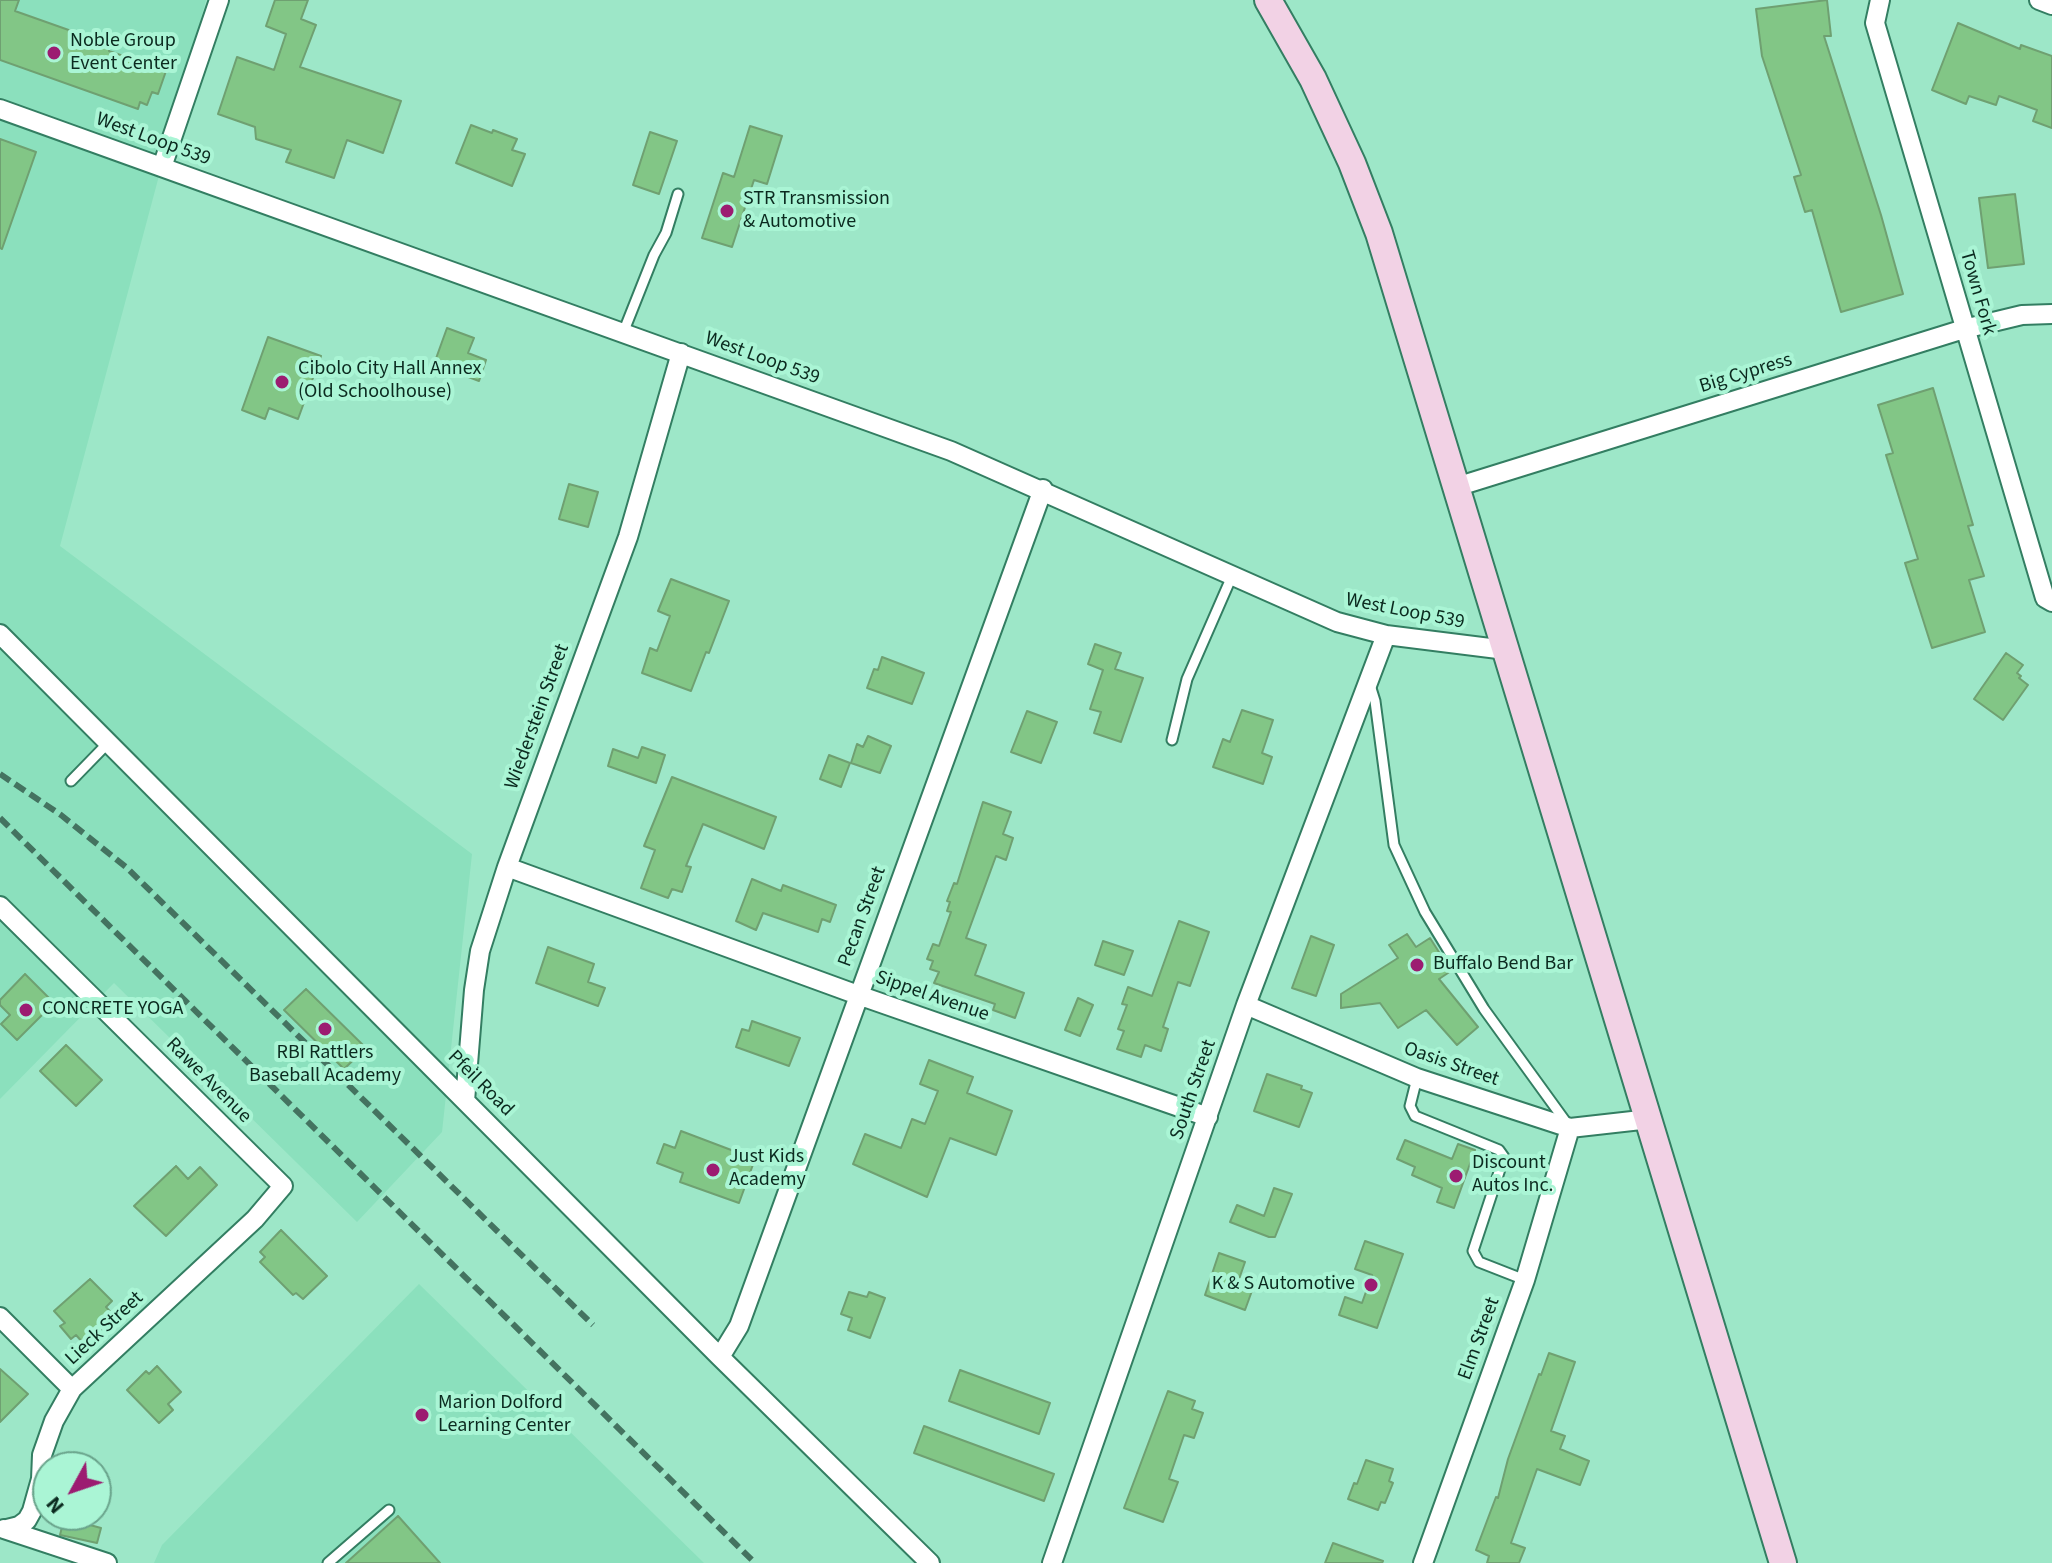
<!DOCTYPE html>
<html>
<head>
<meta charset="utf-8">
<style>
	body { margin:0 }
	#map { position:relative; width:2052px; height:1563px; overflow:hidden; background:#9de7c8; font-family:"Source Sans 3",sans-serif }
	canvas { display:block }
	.north { position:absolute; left:32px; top:1451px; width:80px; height:80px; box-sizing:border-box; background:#aaf5d5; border:2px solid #6aa48c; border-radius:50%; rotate:230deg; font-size:22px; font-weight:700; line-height:32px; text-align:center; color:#0b2a1f }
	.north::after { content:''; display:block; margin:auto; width:28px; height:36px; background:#9c1c71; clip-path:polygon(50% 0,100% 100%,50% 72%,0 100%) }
</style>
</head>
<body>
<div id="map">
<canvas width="2052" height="1563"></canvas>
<div class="north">N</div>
</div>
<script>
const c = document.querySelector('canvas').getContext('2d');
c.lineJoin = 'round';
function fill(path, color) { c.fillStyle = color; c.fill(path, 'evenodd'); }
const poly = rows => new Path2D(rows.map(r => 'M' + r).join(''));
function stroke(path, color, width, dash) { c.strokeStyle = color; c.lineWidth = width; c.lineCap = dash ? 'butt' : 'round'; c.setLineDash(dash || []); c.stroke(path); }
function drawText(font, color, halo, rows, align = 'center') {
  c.font = font + ' "Source Sans 3",sans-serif'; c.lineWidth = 8; c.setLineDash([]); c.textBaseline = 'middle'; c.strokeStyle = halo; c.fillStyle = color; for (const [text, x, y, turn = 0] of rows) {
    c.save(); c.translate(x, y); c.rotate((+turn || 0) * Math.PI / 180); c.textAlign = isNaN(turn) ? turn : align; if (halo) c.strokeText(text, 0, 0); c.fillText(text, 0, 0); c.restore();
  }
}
fill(poly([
	[0,0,206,0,60,546,472,854,442,1132,357,1222,114,983,0,1099],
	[419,1284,704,1563,154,1563,162,1545]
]), '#8be0bd');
const building = poly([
	[0,0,19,0,15,11,111,45,109,51,166,71,158,94,152,92,147,105,140,102,138,109,0,60,0,0],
	[275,0,308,0,301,19,316,25,300,67,401,101,383,153,347,140,334,178,286,162,291,150,256,139,255,127,218,114,237,57,274,70,286,34,266,26,275,0],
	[1827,0,1831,36,1824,36,1881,215,1903,294,1841,312,1812,210,1805,212,1794,177,1801,175,1762,56,1756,9,1827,0],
	[1958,23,2020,49,2021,45,2052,56,2052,128,2033,121,2037,110,1999,96,1996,105,1969,96,1966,104,1932,90,1958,23],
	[471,125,492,133,493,130,517,139,512,150,525,154,512,186,456,163,471,125],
	[750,126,782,136,767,184,754,180,732,247,702,238,723,173,734,177,750,126],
	[650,132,677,141,659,194,633,185,650,132],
	[0,139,36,152,2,249,0,248,0,139],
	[2015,194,2024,264,1988,268,1979,198,2015,194],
	[447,328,474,338,468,353,486,360,479,381,434,364,447,328],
	[268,337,321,356,298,419,269,408,265,419,242,410,268,337],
	[1933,388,1973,525,1968,526,1984,576,1969,580,1985,632,1932,648,1905,563,1918,559,1886,455,1893,453,1878,405,1933,388],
	[569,484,598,492,588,527,559,519,569,484],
	[671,579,729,601,709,653,706,652,691,691,642,673,650,648,657,651,670,616,658,611,671,579],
	[1095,644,1121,653,1115,669,1143,678,1121,742,1094,733,1101,712,1090,709,1103,670,1088,664,1095,644],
	[2006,653,2023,665,2017,673,2021,676,2019,678,2028,685,2003,720,1974,699,2006,653],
	[882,657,924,673,912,704,867,688,874,669,878,670,882,657],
	[1242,710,1273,720,1262,753,1272,757,1263,784,1213,767,1223,739,1230,742,1242,710],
	[1027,711,1057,722,1041,763,1011,752,1027,711],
	[868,736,891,746,880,773,851,763,857,744,863,747,868,736],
	[642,747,665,755,656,783,608,766,613,749,638,758,642,747],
	[829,755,850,763,841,787,820,779,829,755],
	[672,777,776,817,764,849,703,824,686,866,691,867,682,892,672,889,668,898,641,888,655,850,644,846,672,777],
	[983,802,1011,812,1003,834,1013,838,1006,860,996,856,966,938,986,945,975,975,1024,993,1015,1018,993,1010,995,1004,934,983,939,972,930,969,933,961,927,959,933,944,939,946,951,912,947,911,950,902,947,901,954,883,957,884,983,802],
	[752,879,781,891,783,885,836,905,830,922,822,919,818,932,763,913,756,930,736,921,752,879],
	[1179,921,1209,932,1190,986,1178,982,1163,1027,1168,1029,1161,1051,1145,1045,1141,1057,1117,1049,1124,1031,1118,1029,1127,1005,1122,1004,1128,987,1152,996,1179,921],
	[1407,934,1416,947,1430,938,1451,971,1439,979,1478,1027,1457,1045,1426,1010,1398,1028,1380,1003,1341,1008,1341,994,1398,958,1389,945,1407,934],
	[1311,936,1334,945,1316,996,1292,988,1311,936],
	[1103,941,1133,951,1124,975,1095,965,1103,941],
	[548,947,594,964,588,982,605,988,598,1006,536,983,548,947],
	[25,974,54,1003,17,1040,1,1024,10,1015,0,1005,0,1000,25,974],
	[306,989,366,1048,344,1069,284,1010,306,989],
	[1078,998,1093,1005,1080,1036,1065,1030,1078,998],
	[752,1021,800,1038,789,1066,736,1047,742,1029,749,1031,752,1021],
	[66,1045,102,1080,76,1106,40,1071,66,1045],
	[929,1060,973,1077,967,1093,1012,1111,996,1155,950,1138,927,1197,853,1164,865,1134,901,1148,912,1119,925,1124,938,1091,920,1084,929,1060],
	[1267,1074,1302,1086,1301,1089,1312,1093,1299,1127,1254,1111,1267,1074],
	[681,1131,755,1159,739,1203,680,1182,683,1173,657,1163,664,1144,675,1148,681,1131],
	[1405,1140,1452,1159,1458,1144,1475,1150,1454,1208,1437,1202,1442,1188,1412,1175,1415,1167,1397,1159,1405,1140],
	[176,1166,188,1179,200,1167,217,1185,166,1236,134,1206,176,1166],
	[1274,1188,1292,1194,1275,1237,1269,1237,1230,1222,1237,1205,1264,1216,1274,1188],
	[281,1230,327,1276,303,1299,296,1293,293,1295,260,1262,265,1257,260,1252,281,1230],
	[1365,1241,1403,1254,1377,1328,1339,1315,1345,1297,1362,1303,1372,1275,1355,1269,1365,1241],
	[1219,1253,1245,1262,1238,1282,1253,1288,1245,1310,1205,1295,1219,1253],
	[90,1279,112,1301,106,1307,115,1317,84,1344,76,1335,71,1339,60,1326,65,1323,54,1311,90,1279],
	[849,1292,867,1297,869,1292,885,1298,870,1338,848,1330,852,1318,841,1314,849,1292],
	[1549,1353,1575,1362,1551,1431,1565,1436,1560,1449,1589,1461,1580,1485,1537,1469,1511,1543,1525,1548,1519,1563,1487,1563,1489,1556,1476,1550,1496,1497,1498,1498,1508,1459,1539,1374,1541,1375,1549,1353],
	[157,1366,181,1392,168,1404,173,1410,159,1423,127,1390,146,1371,149,1374,157,1366],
	[0,1369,28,1394,0,1422,0,1369],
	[960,1370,1050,1403,1039,1434,949,1401,960,1370],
	[1168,1391,1195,1401,1192,1409,1203,1413,1194,1438,1184,1435,1169,1479,1178,1482,1163,1522,1124,1508,1168,1391],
	[924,1426,1054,1474,1044,1501,914,1453,924,1426],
	[1366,1460,1393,1469,1389,1481,1393,1483,1385,1503,1381,1502,1378,1510,1348,1499,1354,1483,1357,1484,1366,1460],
	[65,1515,92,1515,90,1525,101,1528,97,1543,60,1535,65,1515],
	[398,1516,440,1563,346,1563,398,1516],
	[1333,1543,1383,1561,1382,1563,1325,1563,1333,1543]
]);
fill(building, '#82c686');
stroke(building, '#6fa071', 2);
const lane = poly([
	[623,333,654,255,666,233,678,194],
	[1370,685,1375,701,1394,845,1425,912,1484,1009,1568,1125],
	[1172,740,1187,679,1232,576],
	[71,781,108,743],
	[1417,1078,1410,1106,1415,1116,1499,1150,1504,1157,1473,1251,1479,1262,1525,1280],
	[328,1563,389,1510]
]);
const street = poly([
	[1880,0,1875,23,2045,598,2052,602],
	[2039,0,2052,5],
	[0,109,951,451,1337,622,1386,635,1506,650],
	[162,167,219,0],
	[1456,487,1964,329,2022,315,2052,314],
	[0,634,720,1357,930,1563],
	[507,867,858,995,1208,1117],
	[0,906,283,1186,255,1219,72,1389,54,1421,42,1455,41,1479,32,1511,27,1520,19,1526,7,1529],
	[1246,1005,1417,1078,1570,1128,1650,1119],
	[465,1101,474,990,480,951,507,867,628,537,681,353],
	[0,1317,72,1389],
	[720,1357,739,1326,1043,489],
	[4,1529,107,1563],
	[1052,1563,1246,1005,1386,635],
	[1423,1563,1525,1280,1570,1128]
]);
const secondary = poly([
	[1268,0,1313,79,1352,163,1379,233,1783,1563]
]);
stroke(lane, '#337e62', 13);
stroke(street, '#337e62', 22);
stroke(secondary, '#337e62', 30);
stroke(lane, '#fff', 9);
stroke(street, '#fff', 18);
stroke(secondary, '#f2d2e5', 26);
stroke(poly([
	[0,774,61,815,126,867,593,1325],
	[0,818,755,1563]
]), '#447360', 6, [12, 6]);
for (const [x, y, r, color] of [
	[54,53,8,"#9c1c71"],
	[727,211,8,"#9c1c71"],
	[282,382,8,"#9c1c71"],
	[1417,965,8,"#9c1c71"],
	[26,1010,8,"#9c1c71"],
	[325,1029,8,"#9c1c71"],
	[713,1170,8,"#9c1c71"],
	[1456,1176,8,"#9c1c71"],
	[1371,1285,8,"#9c1c71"],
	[422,1415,8,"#9c1c71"]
]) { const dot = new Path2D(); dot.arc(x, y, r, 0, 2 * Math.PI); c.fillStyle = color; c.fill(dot); stroke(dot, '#aaf5d5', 3); }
drawText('20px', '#0b2a1f', '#aaf5d5', [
	["Noble Group",70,42],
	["Event Center",70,65],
	["STR Transmission",743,200],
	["& Automotive",743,223],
	["Cibolo City Hall Annex",298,370],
	["(Old Schoolhouse)",298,393],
	["Buffalo Bend Bar",1433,965],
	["CONCRETE YOGA",42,1010],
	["RBI Rattlers",325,1054,"center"],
	["Baseball Academy",325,1077,"center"],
	["Just Kids",729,1158],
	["Academy",729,1181],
	["Discount",1472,1164],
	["Autos Inc.",1472,1187],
	["K & S Automotive",1355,1285,"right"],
	["Marion Dolford",438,1404],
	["Learning Center",438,1427]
], 'left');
drawText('20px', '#0b2a1f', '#aaf5d5', [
	["West Loop 539",153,140,20],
	["Town Fork",1977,293,74],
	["West Loop 539",762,359,20],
	["Big Cypress",1746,374,-17],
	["West Loop 539",1405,612,11],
	["Wiederstein Street",538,717,-70],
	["Pecan Street",863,917,-70],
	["Sippel Avenue",932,997,19],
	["Oasis Street",1451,1065,19],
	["Rawe Avenue",208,1081,45],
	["Pfeil Road",480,1084,45],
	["South Street",1194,1090,-71],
	["Lieck Street",105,1329,-43],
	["Elm Street",1480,1339,-70]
]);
</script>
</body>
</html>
